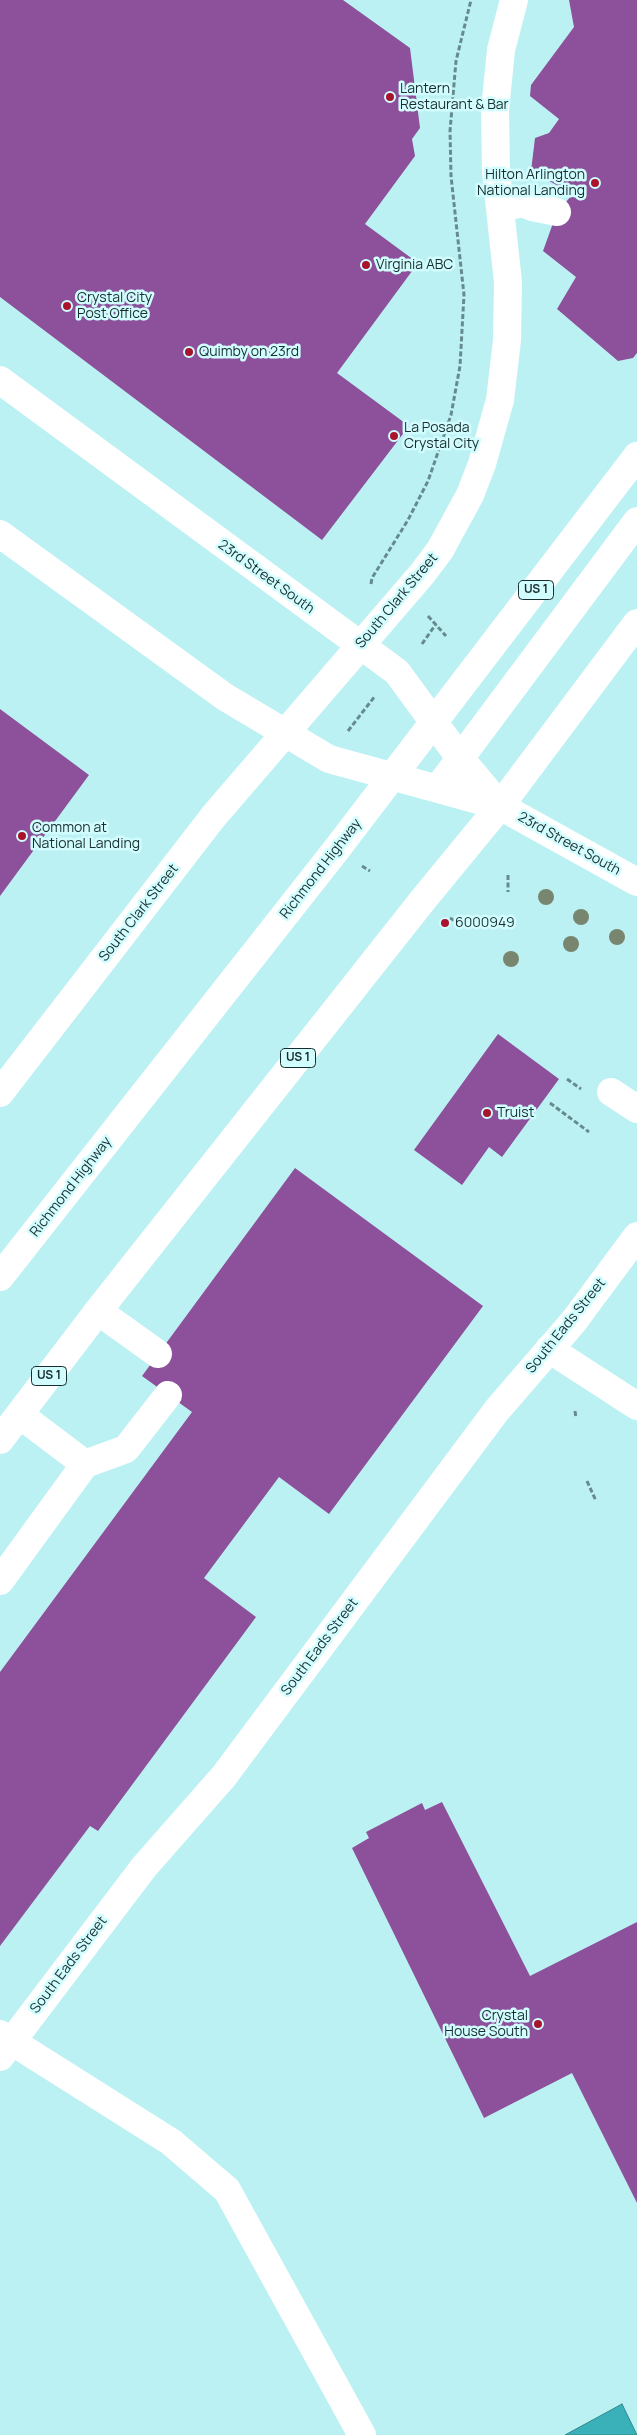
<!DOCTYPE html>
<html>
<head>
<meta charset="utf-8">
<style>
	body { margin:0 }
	canvas { display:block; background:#bcf1f4 }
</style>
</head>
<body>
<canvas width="637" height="2435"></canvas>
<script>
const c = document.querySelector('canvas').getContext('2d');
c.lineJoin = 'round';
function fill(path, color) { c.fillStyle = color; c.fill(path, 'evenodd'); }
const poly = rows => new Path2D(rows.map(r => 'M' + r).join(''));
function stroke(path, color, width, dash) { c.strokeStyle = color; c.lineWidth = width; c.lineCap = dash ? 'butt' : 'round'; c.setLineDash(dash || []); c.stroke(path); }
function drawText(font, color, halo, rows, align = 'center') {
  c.font = font + ' Manrope,sans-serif'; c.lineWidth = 5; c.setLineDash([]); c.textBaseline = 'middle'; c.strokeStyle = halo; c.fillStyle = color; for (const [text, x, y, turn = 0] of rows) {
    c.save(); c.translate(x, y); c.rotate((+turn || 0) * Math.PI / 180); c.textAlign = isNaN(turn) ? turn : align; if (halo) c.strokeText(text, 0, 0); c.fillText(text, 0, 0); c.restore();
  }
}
const water = poly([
	[622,2404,637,2435,565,2435,622,2404]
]);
fill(water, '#3ab1b8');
stroke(water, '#30898f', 1);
fill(poly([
	[0,0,343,0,410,48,420,128,412,139,415,156,365,224,418,263,337,373,409,426,322,540,0,297],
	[569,0,637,0,637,353,633,358,618,361,557,309,576,277,543,251,557,212,573,194,531,171,535,138,549,133,559,119,530,96,531,85,574,27],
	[0,709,89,775,0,896],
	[498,1034,559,1079,502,1157,489,1147,462,1185,414,1150],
	[295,1168,483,1306,329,1514,279,1477,204,1578,256,1617,98,1831,90,1826,0,1946,0,1672,192,1412,142,1376],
	[442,1802,530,1976,637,1922,637,2203,572,2073,484,2118,352,1848,369,1838,366,1832,422,1803,425,1810]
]), '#8d509a');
stroke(poly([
	[371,584,372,578,408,520,428,481,451,415,460,366,464,295,451,176,450,131,456,61,471,0],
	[428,616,446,636],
	[422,644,436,624],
	[348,731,375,696],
	[362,866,370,871],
	[508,875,508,892],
	[450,918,457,922],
	[567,1079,581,1089],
	[550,1103,589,1132],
	[575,1411,576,1418],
	[587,1481,596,1501]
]), '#678b8d', 3, [5, 2.5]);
stroke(poly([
	[500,208,523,203,532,207,557,212],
	[0,380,397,672,460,758,500,806],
	[0,534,225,697,329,759,500,806,637,882],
	[611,1092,637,1109],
	[0,1093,213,817,422,574,440,550,470,495,482,464,500,400,507,340,508,282,496,172,495,110,501,50,514,0],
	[98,1311,158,1354],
	[549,1349,637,1406],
	[20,1415,85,1464],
	[0,1581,85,1464,126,1449,168,1395],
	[0,2034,171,2142,227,2190,362,2435],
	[0,2057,144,1867,224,1776,497,1410,574,1321,637,1236]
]), '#fff', 28);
stroke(poly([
	[438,788,637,521],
	[0,1277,336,850,637,456],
	[0,1440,98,1311,422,901,500,806,637,623]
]), '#fff', 28);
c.fillStyle = '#79866f';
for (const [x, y] of [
	[546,897],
	[581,917],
	[617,937],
	[571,944],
	[511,959]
]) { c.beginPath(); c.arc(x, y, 8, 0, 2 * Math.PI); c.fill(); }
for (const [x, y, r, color] of [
	[390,97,5,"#a9132d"],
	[595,183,5,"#a9132d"],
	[366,265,5,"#a9132d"],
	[67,306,5,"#a9132d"],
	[189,352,5,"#a9132d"],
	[394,436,5,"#a9132d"],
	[22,836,5,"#a9132d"],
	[445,923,5,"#a9132d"],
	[487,1113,5,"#a9132d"],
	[538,2024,5,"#a9132d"]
]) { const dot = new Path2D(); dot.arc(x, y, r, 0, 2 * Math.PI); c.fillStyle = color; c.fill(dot); stroke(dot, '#d2fdff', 2); }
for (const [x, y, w] of [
	[536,590,35],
	[298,1058,35],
	[49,1376,35]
]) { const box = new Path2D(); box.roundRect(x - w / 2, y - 9.5, w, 19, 4); c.fillStyle = '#d2fdff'; c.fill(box); stroke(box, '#182d2e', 1); }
drawText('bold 12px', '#182d2e', null, [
	["US 1",536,590],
	["US 1",298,1058],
	["US 1",49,1376]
]);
drawText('14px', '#182d2e', '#d2fdff', [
	["Lantern",400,89],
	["Restaurant & Bar",400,105],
	["Hilton Arlington",585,175,"right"],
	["National Landing",585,191,"right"],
	["Virginia ABC",376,265],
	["Crystal City",77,298],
	["Post Office",77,314],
	["Quimby on 23rd",199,352],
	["La Posada",404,428],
	["Crystal City",404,444],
	["Common at",32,828],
	["National Landing",32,844],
	["6000949",455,923],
	["Truist",497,1113],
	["Crystal",528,2016,"right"],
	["House South",528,2032,"right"]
], 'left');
drawText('14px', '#182d2e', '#d2fdff', [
	["23rd Street South",266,577,36],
	["South Clark Street",397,601,-50],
	["23rd Street South",569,844,29],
	["Richmond Highway",321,869,-52],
	["South Clark Street",139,913,-52],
	["Richmond Highway",71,1187,-52],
	["South Eads Street",566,1326,-51],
	["South Eads Street",320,1647,-53],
	["South Eads Street",69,1965,-53]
]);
</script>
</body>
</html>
